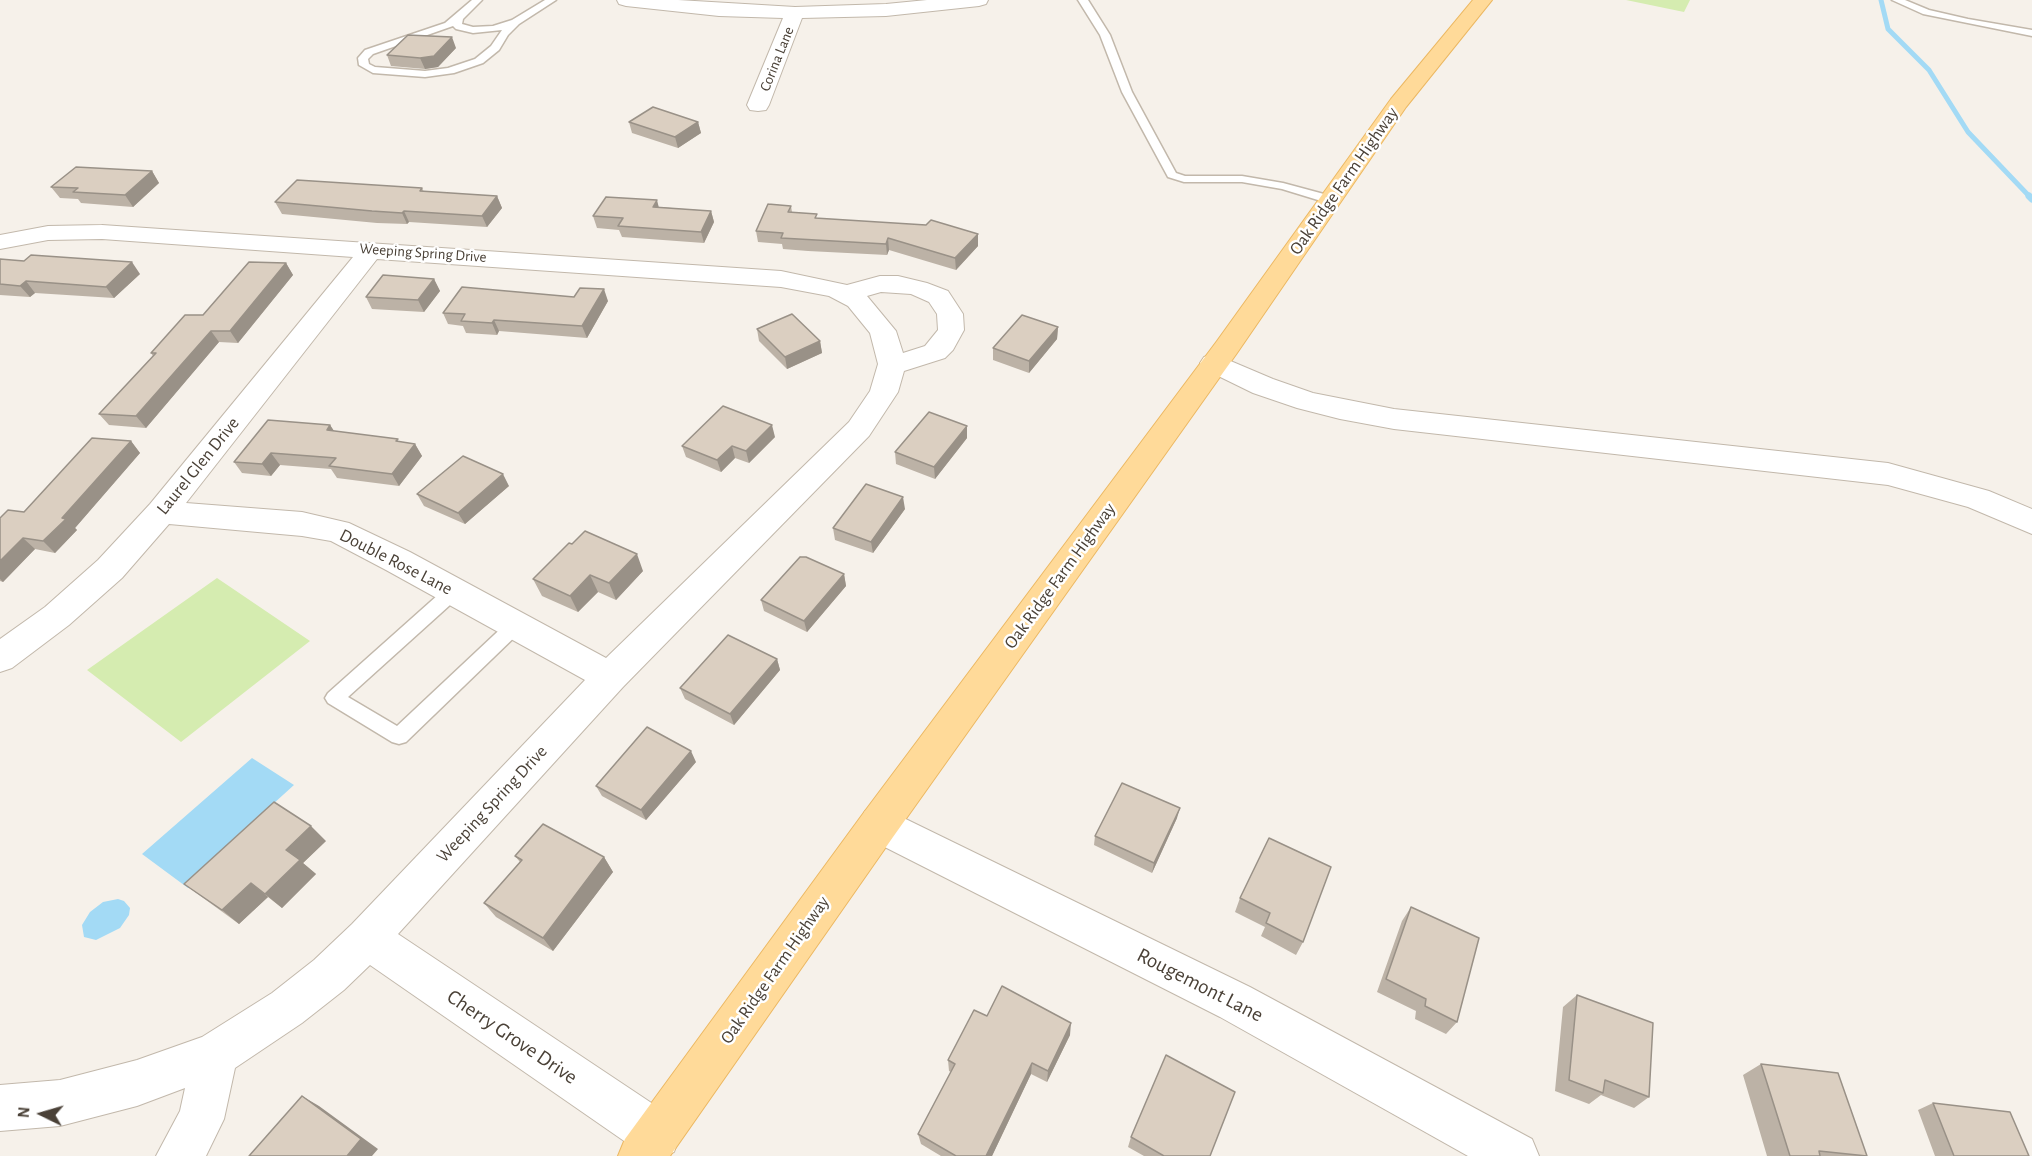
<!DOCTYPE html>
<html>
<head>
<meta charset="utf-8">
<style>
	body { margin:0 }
	#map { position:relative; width:2032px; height:1156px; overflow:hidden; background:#f6f1ea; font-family:"Alegreya Sans",sans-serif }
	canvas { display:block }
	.north { position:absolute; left:12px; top:1084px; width:60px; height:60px; -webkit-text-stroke:4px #fff; paint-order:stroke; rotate:275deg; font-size:16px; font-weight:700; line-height:24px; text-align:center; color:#4a4137 }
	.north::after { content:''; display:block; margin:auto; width:21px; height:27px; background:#4a4137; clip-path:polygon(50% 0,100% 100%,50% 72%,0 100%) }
</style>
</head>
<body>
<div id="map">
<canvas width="2032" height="1156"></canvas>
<div class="north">N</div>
</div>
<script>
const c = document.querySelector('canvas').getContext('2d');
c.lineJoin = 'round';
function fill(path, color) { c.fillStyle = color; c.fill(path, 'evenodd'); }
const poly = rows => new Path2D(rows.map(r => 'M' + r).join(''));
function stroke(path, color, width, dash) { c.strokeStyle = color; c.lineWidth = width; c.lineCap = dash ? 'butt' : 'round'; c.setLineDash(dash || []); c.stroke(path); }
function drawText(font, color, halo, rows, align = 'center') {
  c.font = font + ' "Alegreya Sans",sans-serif'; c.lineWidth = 5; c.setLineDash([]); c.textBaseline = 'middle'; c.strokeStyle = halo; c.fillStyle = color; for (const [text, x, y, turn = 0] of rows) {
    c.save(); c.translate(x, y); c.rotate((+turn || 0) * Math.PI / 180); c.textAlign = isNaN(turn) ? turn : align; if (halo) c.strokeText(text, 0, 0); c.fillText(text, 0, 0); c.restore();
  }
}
fill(poly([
	[1626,0,1690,0,1684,12],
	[217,578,310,641,181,742,87,670]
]), '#d5ecb0');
fill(poly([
	[252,758,294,785,209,862,194,888,188,888,142,854],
	[118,899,124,901,130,908,129,915,120,928,96,940,84,937,82,925,90,912,103,902]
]), '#a3daf5');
stroke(poly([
	[1881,0,1888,29,1929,70,1968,132,2031,198]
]), '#a3daf5', 5);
stroke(poly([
	[2029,196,2032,199]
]), '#a3daf5', 7);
const lane = poly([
	[472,0,482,0,463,19,462,24,473,27,493,26,512,20,545,0,556,0,519,24,508,35,499,50,483,63,454,73,425,77,373,73,359,65,358,58,365,50,445,23,472,0],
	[453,26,456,29,473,33,502,30,491,46,475,59,448,68,425,71,375,67,369,64,368,59,373,54,453,26],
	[1078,0,1088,0,1110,35,1132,92,1176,173,1185,176,1242,176,1283,183,1335,197,1335,203,1331,204,1282,189,1242,182,1184,182,1168,177,1122,92,1100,35,1078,0],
	[1892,0,1905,0,1929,10,1968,19,2032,30,2032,36,1923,14,1892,0],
	[454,585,460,586,462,591,460,596,348,697,397,726,510,620,516,618,522,620,525,625,522,630,406,742,399,744,392,742,328,703,325,698,328,693,448,586,454,585]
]);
const street = poly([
	[617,0,678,0,795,7,886,4,927,0,988,0,986,4,979,6,886,16,802,18,769,105,766,110,758,111,750,110,747,105,783,18,719,16,626,6,619,4,617,0],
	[102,225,781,271,847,285,880,276,898,276,927,283,948,291,963,314,964,330,953,350,945,358,904,371,898,392,869,436,623,687,398,934,674,1118,680,1135,674,1152,663,1156,651,1156,640,1152,370,965,344,990,302,1023,235,1068,224,1119,206,1156,156,1156,180,1111,185,1088,137,1106,60,1126,0,1131,0,1085,60,1080,137,1060,202,1037,272,993,314,960,352,924,585,680,386,570,331,541,302,536,169,524,122,578,69,625,12,668,0,672,0,639,45,607,98,560,150,504,353,257,102,239,48,240,0,249,0,235,48,226,102,225],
	[377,259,781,287,829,296,848,306,870,333,878,364,870,391,849,422,606,658,410,552,349,523,302,512,186,503,377,259],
	[881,292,911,294,929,302,937,314,938,330,925,346,903,353,896,331,867,296,881,292],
	[1214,354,1273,379,1313,393,1394,409,1888,463,1989,491,2032,509,2032,534,1968,507,1888,485,1394,429,1340,419,1297,408,1253,393,1204,369,1200,363,1204,357,1214,354],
	[879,806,1250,987,1532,1139,1539,1156,1468,1156,1220,1017,865,837,859,824,865,811,879,806]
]);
const primary = poly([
	[1473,0,1492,0,1406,107,1237,353,893,837,670,1156,618,1156,625,1139,865,811,1217,341,1391,99,1473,0]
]);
stroke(lane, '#c2b8ab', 3);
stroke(street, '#c2b8ab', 2);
stroke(primary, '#ecb862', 2);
fill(lane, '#fff');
fill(street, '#fff');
fill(primary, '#ffda99');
fill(poly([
	[456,48,438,67,425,69,391,66,387,55],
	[629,122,698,122,701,133,678,148,632,133],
	[152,171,159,183,133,207,81,203,78,199,60,198,51,187],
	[422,188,424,192,497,196,502,208,487,227,409,222,407,224,377,223,282,214,275,202],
	[791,206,792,212,818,218,978,246,956,270,889,250,887,255,808,251,783,249,782,244,758,242,756,231],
	[659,207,711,211,714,222,704,243,622,237,619,230,597,228,593,216],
	[0,259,140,274,114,298,35,293,30,297,0,295],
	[286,263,293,275,238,343,219,342,146,428,109,425,99,414,153,356,151,353,203,315],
	[434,279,440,291,424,312,372,309,366,297],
	[608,301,587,338,499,331,497,335,466,333,463,326,448,324,443,313],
	[1058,327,1057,339,1029,373,993,360,993,348],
	[757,329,820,341,822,353,787,369,759,341],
	[330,425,334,431,415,444,422,456,399,486,337,478,331,469,280,465,271,476,242,473,234,462],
	[775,437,749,463,735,458,721,472,686,457,682,446],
	[967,438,935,479,896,464,895,452],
	[131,441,140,453,75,528,77,530,55,553,35,549,3,582,0,581,0,518,24,512],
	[509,486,465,524,424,506,417,494],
	[905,509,873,553,835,540,833,528],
	[643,571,616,600,598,592,578,612,542,596,533,579],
	[844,574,846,586,807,632,764,611,761,600],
	[777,659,780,670,734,725,685,699,680,688],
	[696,762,646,820,602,796,596,786],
	[1177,818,1152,873,1094,845,1095,836],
	[1269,838,1303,942,1296,955,1261,936,1265,927,1235,912,1240,898],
	[326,841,303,863,316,874,282,908,268,897,239,924,184,884],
	[515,856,604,857,613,872,553,951,496,917,484,903,520,862],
	[1411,907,1457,1022,1446,1034,1415,1019,1416,1011,1377,992,1402,921],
	[1577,995,1649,1097,1634,1108,1601,1095,1589,1104,1555,1091,1563,1007],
	[987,1016,1070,1035,1047,1082,1031,1074,992,1156,941,1156,921,1144,918,1134,951,1072,949,1071,948,1060],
	[1761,1064,1867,1156,1767,1156,1743,1075],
	[1933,1103,2029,1156,1935,1156,1918,1110],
	[1131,1137,1210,1156,1144,1156,1128,1147]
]), '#bcb2a6');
fill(poly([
	[452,37,456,48,438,67,425,69,420,58],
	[698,122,701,133,678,148,675,137],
	[152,171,159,183,133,207,125,195],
	[497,196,502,208,487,227,482,216],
	[657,200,660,212,653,207],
	[404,211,409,222,407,224,402,213],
	[711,211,714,222,704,243,701,232],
	[978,234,978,246,956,270,955,258],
	[888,238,889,250,887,255,886,244],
	[132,262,140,274,114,298,106,287],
	[286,263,293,275,238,343,230,331],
	[434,279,440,291,424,312,418,300],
	[26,281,35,293,30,297,20,286],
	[604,289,608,301,587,338,582,326],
	[494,320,499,331,497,335,492,323],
	[1058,327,1057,339,1029,373,1029,361],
	[211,331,219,342,146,428,136,416],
	[820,341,822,353,787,369,785,357],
	[330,425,338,437,327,430],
	[772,425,775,437,749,463,746,451],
	[967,426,967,438,935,479,934,467],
	[131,441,140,453,75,528,77,530,55,553,43,541,62,518],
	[415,444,422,456,399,486,392,474],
	[732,446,735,458,721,472,717,460],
	[271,453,280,465,271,476,262,464],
	[503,474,509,486,465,524,458,513],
	[903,497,905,509,873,553,871,542],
	[23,538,35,549,3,582,0,579,0,561],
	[637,554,643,571,616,600,609,583],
	[844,574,846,586,807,632,804,621],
	[590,575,598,592,578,612,570,596],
	[777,659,780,670,734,725,730,714],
	[691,751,696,762,646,820,641,810],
	[1180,808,1177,818,1152,873,1154,863],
	[311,826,326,841,303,863,316,874,282,908,265,894,286,850],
	[604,857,613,872,553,951,543,938],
	[251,883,268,897,239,924,222,910],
	[1071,1023,1070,1035,1047,1082,1048,1071],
	[1032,1063,1031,1074,992,1156,986,1156],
	[302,1096,319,1106,378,1149,372,1156,347,1156]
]), '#999187');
const building = poly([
	[408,35,452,37,434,56,420,58,387,55,408,35],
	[653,107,698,122,675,137,629,122,653,107],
	[76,167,152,171,125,195,73,192,78,188,51,187,76,167],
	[297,180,422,188,420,191,497,196,482,216,404,211,402,213,372,211,275,202,297,180],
	[606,197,657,200,653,207,711,211,701,232,618,226,623,218,593,216,606,197],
	[768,204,791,206,788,212,817,214,815,218,926,225,931,220,978,234,955,258,888,238,886,244,781,238,783,233,756,231,768,204],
	[31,255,132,262,106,287,26,281,20,286,0,284,0,259,24,261,31,255],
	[249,262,286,263,230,331,211,331,136,416,99,414,156,353,151,353,185,315,203,315,249,262],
	[383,275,434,279,418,300,366,297,383,275],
	[462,287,574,297,580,288,604,289,582,326,494,320,492,323,461,321,465,314,443,313,462,287],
	[792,314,820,341,785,357,757,329,792,314],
	[1022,315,1058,327,1029,361,993,348,1022,315],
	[723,406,772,425,746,451,732,446,717,460,682,446,723,406],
	[929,412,967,426,934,467,895,452,929,412],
	[268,420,330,425,327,430,398,439,396,441,415,444,392,474,329,466,336,458,271,453,262,464,234,462,268,420],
	[92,438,131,441,62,518,66,519,43,541,23,538,0,561,0,518,8,510,24,512,92,438],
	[463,456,503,474,458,513,417,494,463,456],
	[866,484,903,497,871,542,833,528,866,484],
	[585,531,637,554,609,583,590,575,570,596,533,579,569,543,572,544,585,531],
	[800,557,806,557,844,574,804,621,761,600,800,557],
	[728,635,777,659,730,714,680,688,728,635],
	[647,727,691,751,641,810,596,786,647,727],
	[1122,783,1180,808,1154,863,1095,836,1122,783],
	[274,802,311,826,286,850,300,860,265,894,251,883,222,910,184,884,274,802],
	[543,824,604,857,543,938,484,903,522,860,515,856,543,824],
	[1269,838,1331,867,1303,942,1266,923,1270,913,1240,898,1269,838],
	[1411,907,1479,938,1457,1022,1425,1006,1426,999,1386,979,1411,907],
	[1002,986,1071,1023,1048,1071,1032,1063,986,1156,956,1156,918,1134,955,1064,948,1060,974,1010,987,1016,1002,986],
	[1577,995,1653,1023,1649,1097,1605,1080,1603,1093,1569,1080,1577,995],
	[1166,1055,1235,1092,1210,1156,1164,1156,1131,1137,1166,1055],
	[1761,1064,1838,1073,1867,1156,1819,1151,1820,1156,1790,1156,1761,1064],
	[302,1096,361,1139,347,1156,249,1156,302,1096],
	[1933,1103,2010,1112,2029,1156,1954,1156,1933,1103]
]);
fill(building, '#dbcfc1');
stroke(building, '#999187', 1.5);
drawText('15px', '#4a4137', '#fff', [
	["Corina Lane",777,59,-68],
	["Weeping Spring Drive",423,253,4]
]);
drawText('18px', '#4a4137', '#fff', [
	["Oak Ridge Farm Highway",1344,181,-55],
	["Laurel Glen Drive",198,466,-51],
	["Double Rose Lane",396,562,27],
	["Oak Ridge Farm Highway",1060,576,-54],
	["Weeping Spring Drive",492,804,-47],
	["Oak Ridge Farm Highway",775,970,-55]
]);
drawText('21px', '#4a4137', '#fff', [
	["Rougemont Lane",1200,985,27],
	["Cherry Grove Drive",512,1037,34]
]);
</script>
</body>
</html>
